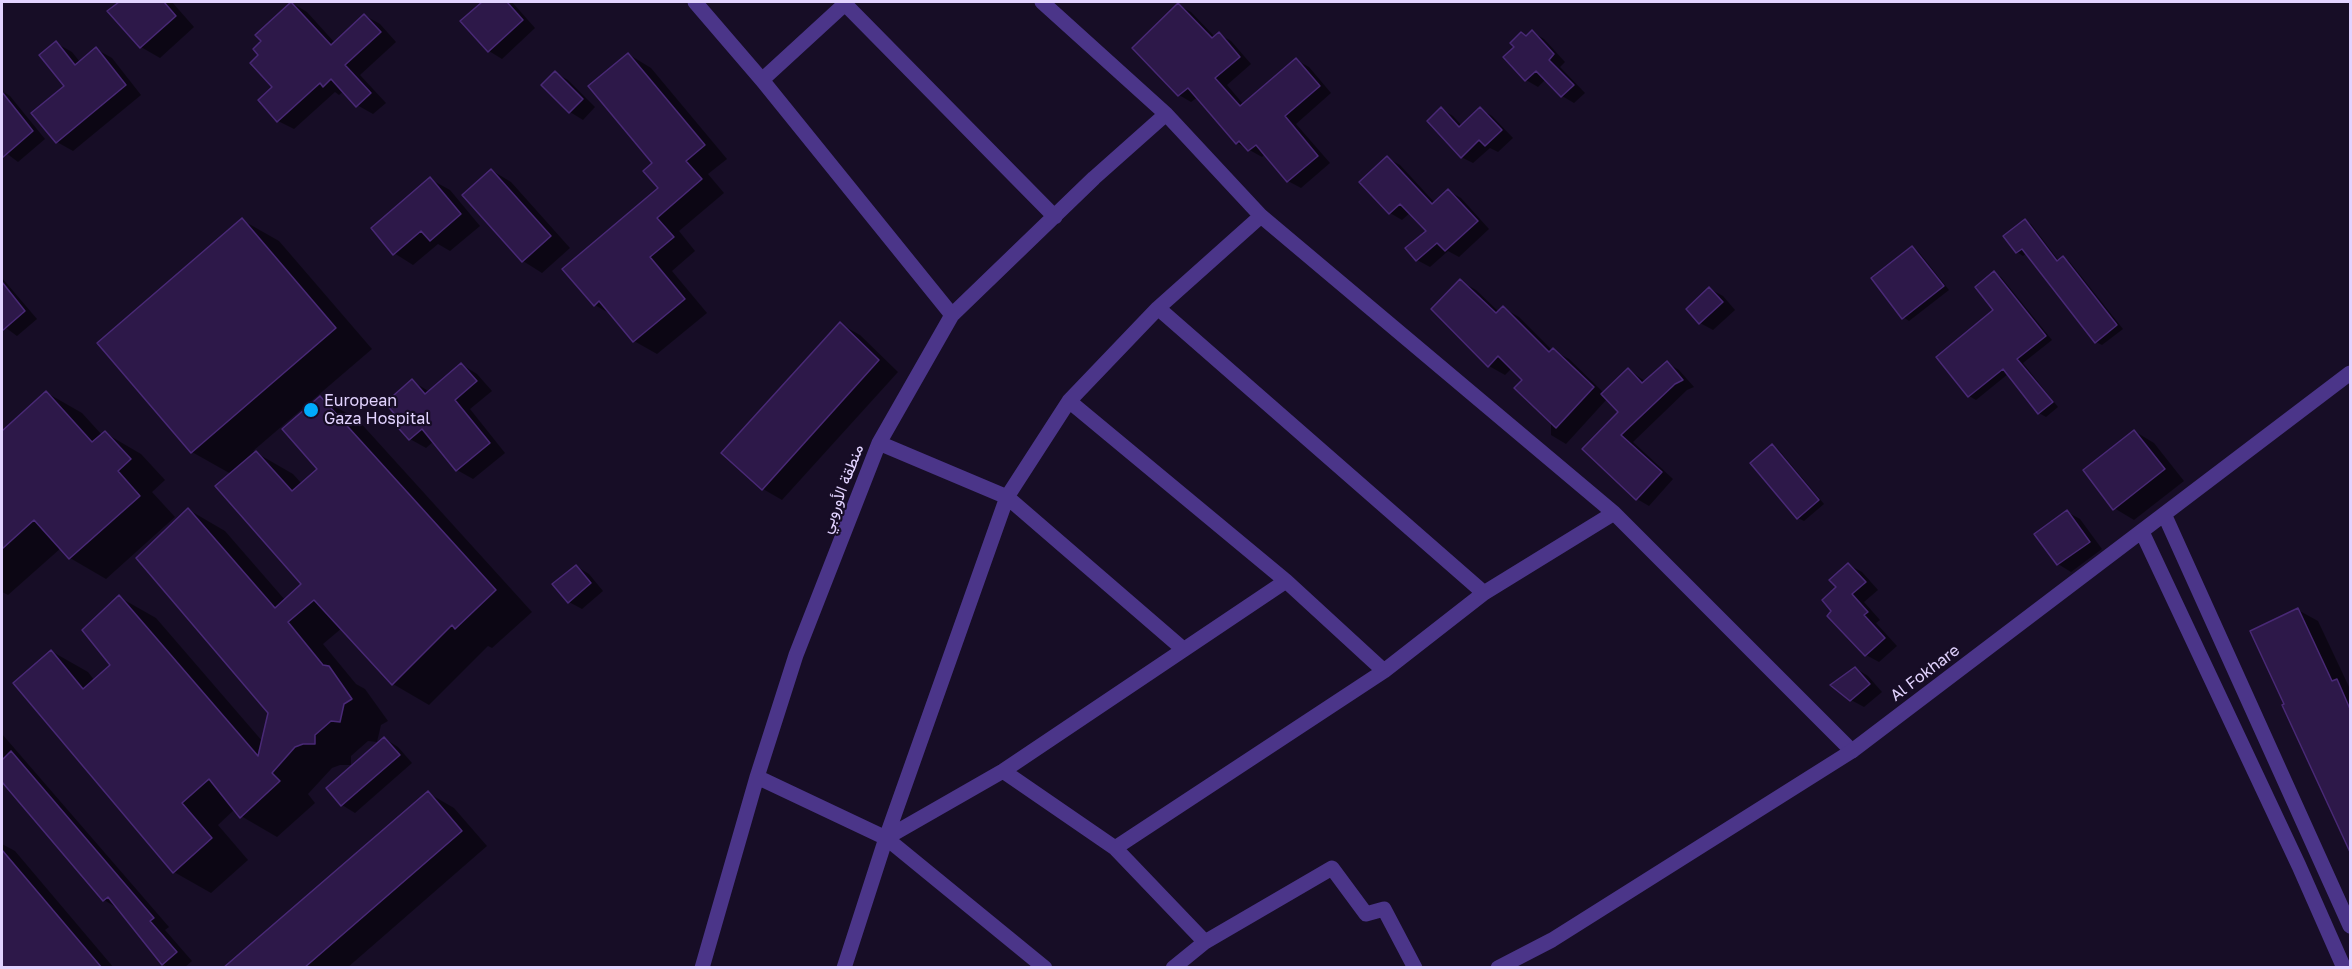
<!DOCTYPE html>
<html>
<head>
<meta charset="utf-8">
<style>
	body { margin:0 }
	#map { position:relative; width:2352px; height:969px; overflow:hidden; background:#170d26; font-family:"Golos Text",sans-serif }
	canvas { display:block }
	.frame { position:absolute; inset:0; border:3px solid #e2d3ff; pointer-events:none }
</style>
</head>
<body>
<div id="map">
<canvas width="2352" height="969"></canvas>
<div class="frame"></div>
</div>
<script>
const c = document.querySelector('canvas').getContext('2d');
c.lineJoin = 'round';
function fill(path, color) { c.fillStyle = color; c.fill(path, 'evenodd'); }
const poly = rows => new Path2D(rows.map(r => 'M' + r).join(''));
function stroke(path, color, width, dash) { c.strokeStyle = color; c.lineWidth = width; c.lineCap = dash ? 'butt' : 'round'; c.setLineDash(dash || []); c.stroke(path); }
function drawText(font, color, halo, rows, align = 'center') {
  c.font = font + ' "Golos Text",Vazirmatn,sans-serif'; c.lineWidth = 4.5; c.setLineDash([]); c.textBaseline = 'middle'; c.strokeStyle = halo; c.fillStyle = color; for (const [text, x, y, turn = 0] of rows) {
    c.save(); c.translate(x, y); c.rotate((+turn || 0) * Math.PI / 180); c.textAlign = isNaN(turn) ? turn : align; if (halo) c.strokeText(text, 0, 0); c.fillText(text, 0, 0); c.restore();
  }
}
fill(poly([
	[121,2,172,2,194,27,160,58,141,47,110,11],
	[485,2,512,2,535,28,502,59,489,51,462,22],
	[292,3,307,12,335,43,364,15,380,24,396,42,360,75,386,103,373,114,357,105,344,91,339,95,335,92,294,129,278,121,274,87,260,55],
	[1178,5,1191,12,1215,37,1219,34,1231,41,1251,64,1227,85,1244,105,1296,60,1309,67,1331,93,1296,124,1330,163,1301,188,1288,181,1265,154,1262,157,1237,143,1198,97,1191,102,1179,95,1134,48],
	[1532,32,1544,39,1565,62,1560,67,1585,93,1574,103,1562,96,1546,79,1538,87,1526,80,1505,58],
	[56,43,72,52,80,62,96,49,112,58,141,95,73,151,57,142,66,86],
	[628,54,651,68,727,159,708,174,724,193,679,231,695,251,672,271,707,313,657,354,634,341,612,315,595,305,660,188],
	[555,73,568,80,595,107,583,120,570,112,543,85],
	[2,91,10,96,45,139,18,162,2,150],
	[1441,109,1453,116,1462,126,1480,109,1492,116,1513,138,1498,152,1490,148,1473,163,1461,157],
	[1387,158,1400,165,1435,203,1448,191,1461,198,1489,229,1459,257,1448,251,1430,267,1417,260,1407,248,1428,231,1411,212,1402,220,1390,213],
	[491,170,511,182,570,248,542,273,523,261],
	[430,179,450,190,480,226,450,251,438,244,413,265,394,253],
	[242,220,279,241,372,349,253,451,293,474,302,484,320,469,320,398,357,419,532,612,492,648,488,646,429,705,393,684,342,628,323,644,356,684,365,689,388,721,381,725,377,742,368,741,351,756,351,765,340,765,332,768,308,794,315,803,277,837,241,816,235,809,218,825,248,860,211,893,174,872,15,683,51,651,88,672,95,681,112,665,119,597,156,618,263,742,269,713,189,510,225,531,285,600,303,584,231,474,192,452],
	[2025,221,2031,224,2059,261,2063,257,2069,261,2123,329,2102,345,2096,342,2027,253,2023,256,2017,252],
	[1912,247,1918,251,1949,290,1909,321,1903,317],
	[1995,273,2001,277,2052,340,2023,363,2058,407,2046,417,2039,413,2008,374,1976,400,1969,396,1995,310],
	[2,278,37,319,17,336,2,325],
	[1460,281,1476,290,1499,312,1503,308,1519,317,1552,350,1569,359,1604,393,1628,369,1646,382,1667,363,1679,370,1694,387,1687,390,1633,442,1673,479,1649,506,1637,499,1584,449,1620,412,1607,399,1566,444,1551,435,1551,421,1524,380,1512,368,1505,375,1489,366],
	[1710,289,1723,296,1735,310,1713,330,1700,323],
	[840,324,860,335,898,372,782,500,763,489],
	[461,364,477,374,492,391,470,409,505,453,473,479,457,470,434,441,426,448,410,439,412,381,430,392],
	[47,393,82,413,102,435,105,433,141,454,165,480,152,492,175,517,106,579,70,558,61,548,8,595,2,592,2,483,4,481,2,478,2,433],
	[2134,431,2154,443,2184,481,2134,520,2114,508],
	[1772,446,1778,449,1824,504,1804,521,1798,518],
	[2067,512,2080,519,2102,549,2071,572,2058,564],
	[1849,565,1862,572,1878,590,1864,602,1880,620,1876,623,1897,646,1879,662,1866,655,1834,611],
	[576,566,589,574,603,591,582,609,569,602],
	[2298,610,2318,621,2350,689,2350,832,2340,826,2286,704],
	[1855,668,1868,676,1882,692,1864,707,1851,700],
	[2,734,169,927,165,930,192,961,184,968,169,968,163,964,119,909,104,900,2,780],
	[385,739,398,747,412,763,355,813,342,805,328,788],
	[428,793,454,808,487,846,347,968,225,968],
	[2,844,15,851,114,968,2,968]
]), '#0007');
const building = poly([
	[119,2,164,2,176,16,140,48,107,11,119,2],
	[291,2,331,45,364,14,381,32,345,65,371,93,356,107,331,79,323,87,320,83,277,122,258,100,272,87,250,63,258,55,253,49,261,41,255,35,291,2],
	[482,2,507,2,523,20,488,52,460,21,482,2],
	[1178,3,1212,38,1219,32,1240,57,1215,78,1240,106,1296,58,1320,86,1285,116,1318,156,1287,182,1256,145,1248,151,1239,141,1236,144,1188,88,1178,96,1132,48,1178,3],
	[1532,30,1554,54,1549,60,1574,85,1561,97,1536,71,1525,81,1503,57,1514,47,1510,43,1521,32,1526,36,1532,30],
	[56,41,75,65,96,47,126,85,56,143,31,113,64,86,39,55,56,41],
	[628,53,705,145,686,161,702,179,657,218,674,237,650,257,685,299,633,342,599,301,594,306,562,269,658,188,643,171,652,163,588,86,628,53],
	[555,71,583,99,569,113,541,85,555,71],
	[2,92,33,131,2,158,2,92],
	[1441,107,1459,127,1480,107,1502,130,1485,146,1479,140,1461,158,1427,121,1441,107],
	[1387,156,1432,204,1448,189,1478,221,1445,251,1437,243,1416,261,1405,248,1426,231,1400,204,1389,214,1359,182,1387,156],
	[491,169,551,236,522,262,462,195,491,169],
	[430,177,461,214,430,241,421,231,393,255,371,228,430,177],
	[242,218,336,328,191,453,97,343,242,218],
	[2025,219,2057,261,2063,256,2117,325,2095,343,2022,249,2016,253,2003,236,2025,219],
	[1912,246,1944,286,1902,319,1871,278,1912,246],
	[1994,271,2046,336,2017,359,2053,402,2038,414,2003,369,1968,397,1936,357,1993,310,1975,287,1994,271],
	[1460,279,1496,313,1503,306,1549,352,1553,348,1594,387,1556,428,1514,388,1522,380,1498,356,1488,367,1431,309,1460,279],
	[2,282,25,311,2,331,2,282],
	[1709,287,1723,302,1699,324,1686,309,1709,287],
	[840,322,879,360,762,490,721,453,840,322],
	[1667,361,1683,380,1675,384,1621,435,1662,472,1636,500,1582,449,1618,412,1601,394,1628,368,1642,383,1667,361],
	[461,363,477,381,455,400,490,443,456,471,422,429,409,440,393,422,398,418,385,403,412,379,425,394,461,363],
	[46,391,92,442,105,431,131,459,118,471,140,496,69,559,34,520,2,549,2,431,46,391],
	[320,396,496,590,455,629,452,625,392,685,314,600,288,622,323,665,329,666,352,699,344,704,340,722,331,721,315,735,315,744,303,744,295,747,272,773,280,781,240,818,209,779,182,803,212,838,173,873,13,683,51,650,83,689,110,665,82,630,119,595,258,756,268,713,136,558,188,508,275,608,301,584,215,486,256,451,292,491,317,469,282,429,320,396],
	[2134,430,2165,469,2113,510,2083,470,2134,430],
	[1772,444,1819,500,1797,519,1750,463,1772,444],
	[2067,510,2090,542,2057,565,2034,534,2067,510],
	[1848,563,1866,582,1852,594,1868,612,1864,615,1885,638,1865,656,1827,616,1831,611,1822,600,1836,587,1829,580,1848,563],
	[576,565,591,583,568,603,552,584,576,565],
	[2298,608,2332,681,2337,679,2350,709,2350,852,2282,705,2284,704,2250,631,2298,608],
	[1855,667,1870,684,1850,701,1830,685,1855,667],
	[384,737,400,755,341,806,326,788,384,737],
	[11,751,154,918,150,921,177,952,162,965,108,897,103,901,2,782,2,760,11,751],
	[428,791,462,831,304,968,223,968,428,791],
	[2,850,102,968,2,968,2,850]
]);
fill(building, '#2d1849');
stroke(building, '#492976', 1.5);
stroke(poly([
	[695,2,762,80,952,315],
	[1042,2,1166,114,1261,216,1614,513,1852,751],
	[845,4,1055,217],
	[762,80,847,2],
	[1158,308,1484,593],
	[1069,401,1286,581,1384,671],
	[879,443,1007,497,1183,649],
	[1003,771,1115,848],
	[757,777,886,838,1003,771,1286,581],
	[886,838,1045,968],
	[1205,942,1115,848,1384,671,1484,593,1614,513],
	[702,968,757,777,796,655,879,443,952,315,1094,178,1166,114],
	[844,968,886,838,1007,497,1069,401,1158,308,1261,216],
	[1173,968,1205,942,1332,868,1366,914,1384,909,1415,968]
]), '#4b3589', 15);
stroke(poly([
	[2165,516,2350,926],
	[2142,532,2299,866,2344,968],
	[1498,968,1552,940,1852,751,2350,373]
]), '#4b3589', 15);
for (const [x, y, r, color] of [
	[311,410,8,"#00abfe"]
]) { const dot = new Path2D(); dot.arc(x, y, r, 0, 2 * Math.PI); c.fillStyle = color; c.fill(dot); stroke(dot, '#170d26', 2); }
drawText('16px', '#e2d3ff', '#170d26', [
	["European",324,401],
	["Gaza Hospital",324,419]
], 'left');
drawText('16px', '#e2d3ff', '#170d26', [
	["منطقة الأوروبي",842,489,-69],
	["Al Fokhare",1925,673,-37]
]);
</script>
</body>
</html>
